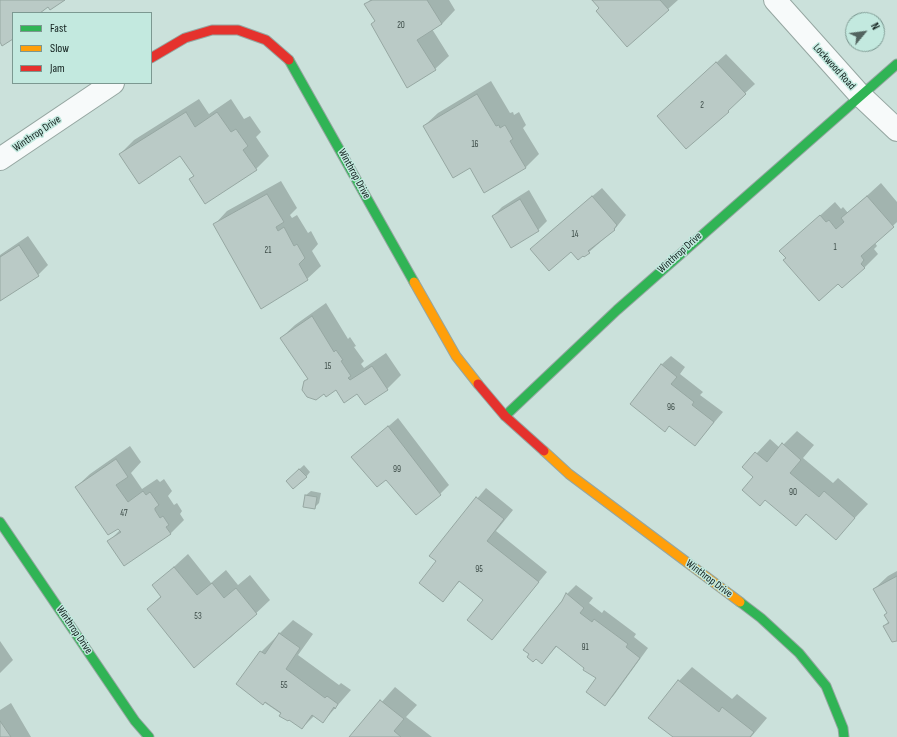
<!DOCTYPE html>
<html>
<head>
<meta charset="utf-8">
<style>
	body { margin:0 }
	#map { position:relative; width:897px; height:737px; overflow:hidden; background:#cbe1db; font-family:"Sofia Sans Condensed",sans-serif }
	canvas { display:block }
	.legend { position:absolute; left:12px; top:12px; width:140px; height:72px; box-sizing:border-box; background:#c3e9df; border:1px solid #7c9891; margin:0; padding:5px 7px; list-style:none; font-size:12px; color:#111f1c }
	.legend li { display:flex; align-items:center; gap:8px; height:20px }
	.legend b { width:20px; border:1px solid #7c9891 }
	.north { position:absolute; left:845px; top:12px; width:40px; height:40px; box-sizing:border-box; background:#c3e9df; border:1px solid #7c9891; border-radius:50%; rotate:61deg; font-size:11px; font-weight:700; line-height:16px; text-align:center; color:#111f1c }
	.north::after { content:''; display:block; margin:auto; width:14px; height:18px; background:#52635f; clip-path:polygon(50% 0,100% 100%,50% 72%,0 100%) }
</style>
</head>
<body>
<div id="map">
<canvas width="897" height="737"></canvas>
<ul class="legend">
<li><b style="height:5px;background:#30b455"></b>Fast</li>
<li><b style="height:5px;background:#ff9f0a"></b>Slow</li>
<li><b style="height:5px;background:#e5322d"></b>Jam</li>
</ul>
<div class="north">N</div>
</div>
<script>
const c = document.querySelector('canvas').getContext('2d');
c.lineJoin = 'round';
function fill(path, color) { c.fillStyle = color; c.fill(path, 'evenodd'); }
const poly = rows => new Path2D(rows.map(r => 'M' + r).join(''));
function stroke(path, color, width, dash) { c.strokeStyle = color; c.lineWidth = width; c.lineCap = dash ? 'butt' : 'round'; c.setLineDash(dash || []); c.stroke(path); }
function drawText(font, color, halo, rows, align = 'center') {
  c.font = font + ' "Sofia Sans Condensed",sans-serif'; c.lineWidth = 3; c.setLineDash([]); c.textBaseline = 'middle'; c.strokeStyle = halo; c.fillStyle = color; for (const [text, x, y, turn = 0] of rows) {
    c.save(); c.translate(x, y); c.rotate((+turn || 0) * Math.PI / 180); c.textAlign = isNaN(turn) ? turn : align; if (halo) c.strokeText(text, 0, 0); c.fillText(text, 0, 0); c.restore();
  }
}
fill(poly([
	[370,0,449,0,455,10,442,24,432,29,449,56,435,69,407,86,393,63,394,61,376,21,366,5],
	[593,0,678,0,668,9],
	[726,54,755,84,686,147,667,107],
	[491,81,510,113,513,112,514,115,519,112,526,125,523,128,539,154,525,168,470,167,424,126,438,113],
	[199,99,209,114,231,99,244,119,250,116,261,132,256,137,269,156,256,169,190,179,194,175,181,154,120,154,134,140],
	[281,181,297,208,290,215,292,218,297,215,308,233,311,231,318,244,312,251,321,266,307,279,214,225,227,211],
	[881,183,897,202,897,222,875,243,877,246,874,249,878,254,864,268,838,282,787,258,781,251,835,202,841,209,843,207,848,213],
	[602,188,626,215,614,230,589,252,584,256,541,240],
	[529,190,547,221,538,230,493,216,502,207],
	[28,236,48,265,38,275,0,300,0,255],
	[326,303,348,339,350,337,356,346,354,347,364,361,361,364,364,368,386,353,401,375,387,389,365,403,358,392,336,388,308,379,281,338,295,325],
	[671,356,685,367,680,374,703,392,700,395,723,412,695,445,661,365],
	[398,418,449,485,440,494,386,478,353,457],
	[797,431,814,445,803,458,833,483,838,478,868,504,836,538,807,514,796,524,754,477,744,467,770,439,780,448],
	[130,446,141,462,131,473,142,489,157,479,160,482,164,479,172,491,168,496,174,505,177,503,182,511,180,514,184,520,170,534,109,541,120,530,76,487,90,474],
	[304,465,310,472,306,477,292,476],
	[486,488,513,510,496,531,547,572,492,639,484,600,460,581,442,600,437,561,430,555],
	[311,491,321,493,319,503,314,508,304,506,306,495],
	[188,554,211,583,226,570,238,585,250,575,270,600,231,637,194,667,148,609,161,596,153,586],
	[897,571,897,639,884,626,889,621,888,613,874,589,888,576],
	[576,585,593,598,589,603,602,613,604,610,636,634,634,637,648,648,614,695,605,705,598,677,557,646,542,663,524,650,567,594],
	[293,620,313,634,298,655,339,685,341,683,351,690,323,722,314,716,302,728,237,684,261,652],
	[0,641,13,660,0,673],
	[692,667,732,699,737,694,767,718,751,737,675,737,679,681],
	[395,687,417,705,406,717,432,737,351,737],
	[11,703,31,737,0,737,0,710]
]), '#0003');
const building = poly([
	[0,0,65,0,50,10,48,7,40,13,13,13,13,39,2,46,0,42,0,0],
	[372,0,427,0,442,24,417,40,436,70,407,88,371,24,375,21,364,4,372,0],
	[592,0,660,0,669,10,627,47,596,11,599,8,592,0],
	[716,62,746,94,728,111,729,112,686,149,657,116,716,62],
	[477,94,496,126,499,125,500,128,505,125,513,139,510,141,526,168,484,193,470,168,453,178,423,126,477,94],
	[186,112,195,127,217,112,231,132,236,129,248,146,243,150,257,170,205,204,189,179,194,176,180,156,139,184,119,154,186,112],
	[267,194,284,222,276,227,278,231,284,227,294,246,297,244,305,258,299,264,308,280,261,309,213,224,267,194],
	[592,196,617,225,614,229,615,230,588,251,590,253,584,257,583,256,578,260,571,252,549,271,530,249,592,196],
	[867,196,894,227,861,256,864,260,861,264,865,268,842,288,838,284,819,301,783,260,786,258,779,251,820,215,826,222,829,220,836,229,844,222,841,218,867,196],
	[520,199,539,231,511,248,492,216,520,199],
	[19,245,39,276,0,301,0,257,19,245],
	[312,316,334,352,336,350,343,360,341,361,351,376,348,378,350,380,372,366,388,390,365,405,357,394,344,403,336,390,326,397,324,394,316,400,307,397,302,390,304,381,308,379,280,338,312,316],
	[661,364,677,377,671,384,694,402,692,405,714,422,695,446,669,426,665,432,630,404,661,364],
	[388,426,441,495,416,515,386,480,377,487,351,457,388,426],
	[782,443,801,460,790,473,819,497,824,491,855,518,836,540,806,514,796,526,765,500,760,506,742,490,753,477,742,467,755,452,767,462,782,443],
	[116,459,128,477,116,485,128,502,143,491,146,495,150,492,159,505,155,508,155,510,160,518,163,516,169,525,166,527,171,534,124,566,107,541,121,532,118,529,108,535,75,487,116,459],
	[299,469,307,477,293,489,286,481,299,469],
	[305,495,317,497,315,509,303,507,305,495],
	[476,497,504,519,487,541,539,582,492,640,467,620,483,600,459,581,443,602,419,583,436,561,429,556,476,497],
	[174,567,197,595,212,583,224,598,236,588,257,614,194,668,147,609,161,597,152,585,174,567],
	[897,576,897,641,892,642,883,626,889,623,884,615,887,613,873,589,897,576],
	[566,593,584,608,580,613,592,622,594,619,628,644,626,647,640,658,605,706,586,692,596,678,583,670,584,668,556,646,542,664,536,659,533,662,527,657,529,654,523,650,562,601,566,593],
	[279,633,300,648,286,669,325,698,327,696,338,704,335,709,334,707,323,723,312,715,302,729,289,720,288,721,279,716,281,713,265,702,263,705,236,684,260,651,265,654,279,633],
	[678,680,719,712,722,707,754,732,750,737,673,737,648,718,678,680],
	[380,700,404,719,394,731,401,737,349,737,380,700],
	[0,721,11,737,0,737,0,721]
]);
fill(building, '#bacac6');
stroke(building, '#96a7a2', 1);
const street = poly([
	[775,0,860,95,897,130],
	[0,159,113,83]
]);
const fast = poly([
	[289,60,414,282],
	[505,416,617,310,897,64],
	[0,522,135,721,149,737],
	[740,602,761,618,799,653,826,686,843,728,844,737]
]);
const slow = poly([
	[414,282,456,356,478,384],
	[544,451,569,474,740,602]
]);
const jam = poly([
	[151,58,185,38,212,30,238,30,266,40,289,60],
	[478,384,505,416,544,451]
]);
stroke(street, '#95a6a1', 24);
stroke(fast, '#95a6a1', 11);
stroke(slow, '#95a6a1', 11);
stroke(jam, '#95a6a1', 11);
stroke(street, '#f7fafa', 22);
stroke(fast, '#30b455', 9);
stroke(slow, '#ff9f0a', 9);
stroke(jam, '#e5322d', 9);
drawText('9px', '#3c4b47', null, [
	["20",401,26],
	["2",702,106],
	["16",475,145],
	["14",575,235],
	["1",835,248],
	["21",268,251],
	["15",328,367],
	["96",671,408],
	["99",397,470],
	["90",793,493],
	["47",124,514],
	["95",479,570],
	["53",198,617],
	["91",585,648],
	["55",284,686]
]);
drawText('11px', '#111f1c', '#c3e9df', [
	["Lockwood Road",834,67,48],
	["Winthrop Drive",37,134,-34],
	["Winthrop Drive",354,174,61],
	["Winthrop Drive",680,253,-42],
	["Winthrop Drive",709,579,37],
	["Winthrop Drive",74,630,56]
]);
</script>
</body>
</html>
